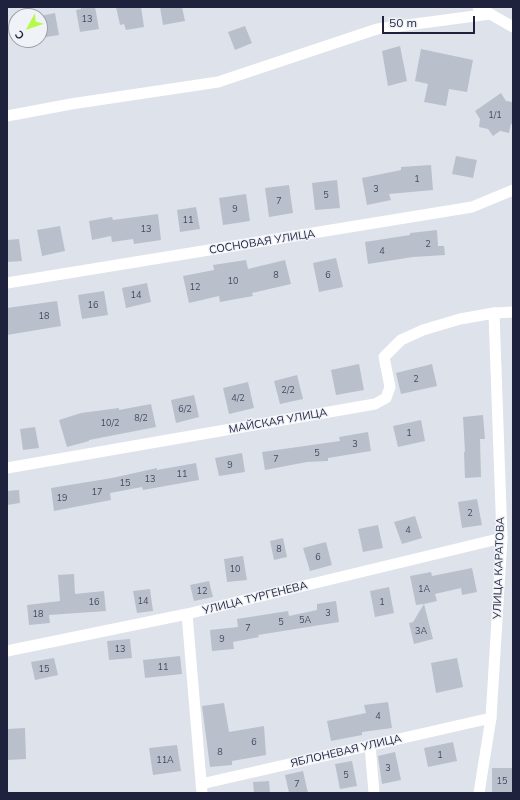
<!DOCTYPE html>
<html>
<head>
<meta charset="utf-8">
<style>
	body { margin:0 }
	#map { position:relative; width:520px; height:800px; overflow:hidden; background:#dee2eb; font-family:Mulish,sans-serif }
	canvas { display:block }
	.frame { position:absolute; inset:0; border:8px solid #1f223c; pointer-events:none }
	.north { position:absolute; left:8px; top:8px; width:40px; height:40px; box-sizing:border-box; background:#eff2f7; border:1px solid #9c9fac; border-radius:50%; rotate:230deg; font-size:11px; font-weight:700; line-height:16px; text-align:center; color:#1f223c }
	.north::after { content:''; display:block; margin:auto; width:14px; height:18px; background:#b6fb4c; clip-path:polygon(50% 0,100% 100%,50% 72%,0 100%) }
	.scale { position:absolute; left:382px; top:16px; width:93px; height:18px; box-sizing:border-box; border:2px solid #1f223c; border-top:0; padding-left:5px; font-size:12px; line-height:14px; white-space:nowrap; color:#1f223c; -webkit-text-stroke:3px #eff2f7; paint-order:stroke }
</style>
</head>
<body>
<div id="map">
<canvas width="520" height="800"></canvas>
<div class="frame"></div>
<div class="north">С</div>
<div class="scale">50 m</div>
</div>
<script>
const c = document.querySelector('canvas').getContext('2d');
c.lineJoin = 'round';
function fill(path, color) { c.fillStyle = color; c.fill(path, 'evenodd'); }
const poly = rows => new Path2D(rows.map(r => 'M' + r).join(''));
function stroke(path, color, width, dash) { c.strokeStyle = color; c.lineWidth = width; c.lineCap = dash ? 'butt' : 'round'; c.setLineDash(dash || []); c.stroke(path); }
function drawText(font, color, halo, rows, align = 'center') {
  c.font = font + ' Mulish,sans-serif'; c.lineWidth = 3; c.setLineDash([]); c.textBaseline = 'middle'; c.strokeStyle = halo; c.fillStyle = color; for (const [text, x, y, turn = 0] of rows) {
    c.save(); c.translate(x, y); c.rotate((+turn || 0) * Math.PI / 180); c.textAlign = isNaN(turn) ? turn : align; if (halo) c.strokeText(text, 0, 0); c.fillText(text, 0, 0); c.restore();
  }
}
fill(poly([
	[81,7,95,7,99,29,80,32,76,10,81,9],
	[116,7,141,7,144,27,126,30,124,24,120,25],
	[160,7,182,7,185,21,163,25],
	[55,13,59,35,40,38,40,16],
	[245,26,252,43,235,50,228,32],
	[400,46,407,81,388,86,382,51],
	[421,49,473,60,467,92,449,89,446,106,424,102,428,84,415,81],
	[501,93,506,101,513,102,513,123,511,124,509,133,500,131,493,136,488,129,479,127,480,119,475,111],
	[456,156,477,160,473,178,452,174],
	[431,165,433,190,389,194,391,200,367,205,362,178,401,170,401,167],
	[337,180,340,208,315,210,312,183],
	[289,185,293,213,269,217,265,188],
	[246,194,250,221,223,225,219,198],
	[196,207,200,229,180,232,177,210],
	[158,214,161,240,134,244,133,239,112,242,111,236,92,240,89,221,112,217,113,220],
	[60,226,65,251,42,256,37,230],
	[437,230,438,246,444,246,445,255,413,257,368,264,365,242,410,235,410,233],
	[19,239,22,261,7,262,7,240],
	[336,258,343,287,319,292,313,263],
	[246,260,248,269,285,260,291,284,252,293,253,296,220,302,219,296,189,303,183,276,214,270,213,265],
	[147,283,151,302,126,308,122,288],
	[104,291,108,315,82,319,78,295],
	[57,301,61,326,7,335,7,308],
	[359,364,364,390,336,395,331,370],
	[432,364,437,386,401,394,396,373],
	[297,375,303,399,280,404,274,381],
	[248,382,254,408,229,414,223,388],
	[194,395,199,417,176,423,171,400],
	[151,404,156,427,89,440,89,441,67,447,59,420,81,413,119,408,119,410],
	[483,415,485,439,480,439,481,477,465,478,464,452,465,452,463,417],
	[421,420,425,441,398,447,393,426],
	[35,427,39,448,23,450,20,429],
	[368,432,371,451,328,458,328,461,307,462,265,470,262,452,340,441,339,437],
	[242,453,245,472,219,476,215,458],
	[196,463,199,480,143,490,142,487,110,493,111,500,54,511,51,488,112,478,157,468,157,470],
	[19,490,20,503,7,505,7,491],
	[477,499,482,525,462,528,458,502],
	[415,516,422,538,402,544,394,522],
	[378,525,383,548,363,552,358,529],
	[283,538,287,557,274,560,270,541],
	[326,542,332,565,310,571,303,548],
	[243,556,247,580,227,582,224,559],
	[472,568,477,592,462,595,461,588,435,594,437,601,424,604,433,639,414,644,409,623,413,622,424,604,416,605,410,576,431,572,432,576],
	[74,574,75,594,104,591,106,611,49,615,50,623,29,625,27,605,60,601,58,575],
	[209,581,213,597,194,601,190,585],
	[389,587,394,613,375,617,370,591],
	[150,589,153,611,137,613,133,591],
	[336,601,339,622,258,635,259,637,233,642,234,649,212,651,210,630,238,627,237,619,288,611,289,616,317,610,317,604],
	[130,639,132,658,109,660,107,641],
	[180,656,182,674,145,678,143,660],
	[54,658,58,675,35,680,31,662],
	[457,658,463,687,436,693,431,663],
	[388,702,392,728,362,732,362,735,331,741,327,721,366,713,364,705],
	[224,703,229,732,264,726,266,755,232,761,232,765,210,767,202,706],
	[25,728,26,759,7,760,7,729],
	[453,742,457,761,428,767,424,748],
	[177,745,181,771,153,775,149,748],
	[395,752,401,780,382,784,378,756],
	[352,761,357,786,340,789,335,764],
	[492,768,513,768,513,793,492,793],
	[303,771,308,793,289,793,285,775],
	[269,781,270,793,254,793,253,782]
]), '#babfcc');
stroke(poly([
	[478,7,513,27],
	[7,116,71,104,218,82,377,29,490,14],
	[7,283,472,207,513,190],
	[7,468,375,404,386,398,390,387,384,357,401,340,423,330,460,319,494,313],
	[187,614,202,793],
	[7,651,187,614,502,538],
	[370,745,374,793],
	[201,784,491,718]
]), '#fff', 11);
stroke(poly([
	[479,793,491,718,502,538,494,313,513,312]
]), '#fff', 11);
drawText('9px', '#464960', null, [
	["13",87,19],
	["1/1",495,115],
	["1",417,179],
	["3",376,189],
	["5",326,195],
	["7",279,201],
	["9",235,209],
	["11",188,220],
	["13",146,229],
	["2",428,244],
	["4",382,251],
	["8",276,275],
	["6",328,275],
	["10",233,281],
	["12",195,287],
	["14",136,295],
	["16",93,305],
	["18",44,316],
	["2",416,379],
	["2/2",288,390],
	["4/2",238,398],
	["6/2",185,409],
	["8/2",141,418],
	["10/2",110,423],
	["1",409,433],
	["3",355,444],
	["5",317,453],
	["7",276,459],
	["9",230,465],
	["11",182,474],
	["13",150,479],
	["15",125,483],
	["17",97,492],
	["19",62,498],
	["2",470,513],
	["4",408,530],
	["8",279,549],
	["6",318,557],
	["10",235,569],
	["1А",424,589],
	["12",202,591],
	["14",143,601],
	["16",94,602],
	["1",382,602],
	["3",328,613],
	["18",38,614],
	["5А",305,620],
	["5",281,622],
	["7",248,628],
	["3А",421,631],
	["9",222,639],
	["13",120,649],
	["11",163,667],
	["15",44,669],
	["4",378,716],
	["6",254,742],
	["8",220,752],
	["1",440,755],
	["11А",165,760],
	["3",388,768],
	["5",346,775],
	["15",502,781],
	["7",297,784]
]);
drawText('11px', '#1f223c', '#eff2f7', [
	["СОСНОВАЯ УЛИЦА",262,242,-9],
	["МАЙСКАЯ УЛИЦА",278,421,-10],
	["УЛИЦА КАРАТОВА",499,568,-88],
	["УЛИЦА ТУРГЕНЕВА",255,598,-14],
	["ЯБЛОНЕВАЯ УЛИЦА",346,751,-13]
]);
</script>
</body>
</html>
